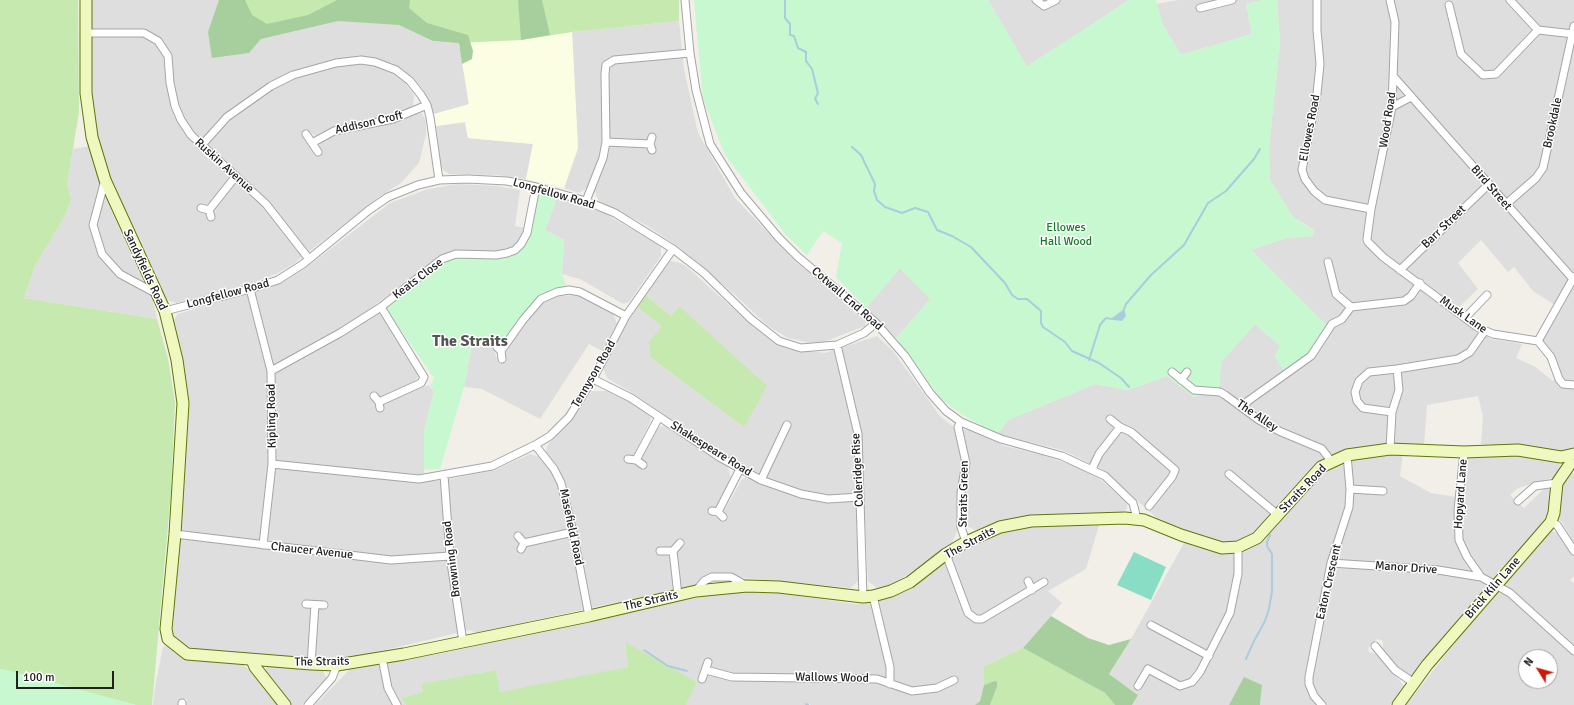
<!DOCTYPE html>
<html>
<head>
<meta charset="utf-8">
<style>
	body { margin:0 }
	#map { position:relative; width:1574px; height:705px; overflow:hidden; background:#f1efe8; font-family:Signika,sans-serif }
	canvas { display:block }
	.north { position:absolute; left:1518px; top:649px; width:40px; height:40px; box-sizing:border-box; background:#fff; border:1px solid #a6a6a6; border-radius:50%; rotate:307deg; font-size:11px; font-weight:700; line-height:16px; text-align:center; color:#212121 }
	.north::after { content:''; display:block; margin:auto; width:14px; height:18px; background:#cb1b07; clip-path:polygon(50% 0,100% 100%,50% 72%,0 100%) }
	.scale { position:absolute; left:16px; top:671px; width:98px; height:18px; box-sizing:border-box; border:2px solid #212121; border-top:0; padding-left:5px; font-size:12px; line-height:14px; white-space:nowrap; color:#212121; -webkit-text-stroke:3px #fff; paint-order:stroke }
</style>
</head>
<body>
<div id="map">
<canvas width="1574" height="705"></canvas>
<div class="north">N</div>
<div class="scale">100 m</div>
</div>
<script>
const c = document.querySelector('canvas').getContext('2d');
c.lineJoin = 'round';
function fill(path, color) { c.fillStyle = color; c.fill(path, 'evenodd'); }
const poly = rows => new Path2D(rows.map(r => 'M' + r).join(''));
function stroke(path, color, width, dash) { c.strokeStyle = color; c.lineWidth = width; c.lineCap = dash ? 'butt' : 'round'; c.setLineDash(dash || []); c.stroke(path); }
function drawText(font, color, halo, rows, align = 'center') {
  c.font = font + ' Signika,sans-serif'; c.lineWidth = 3; c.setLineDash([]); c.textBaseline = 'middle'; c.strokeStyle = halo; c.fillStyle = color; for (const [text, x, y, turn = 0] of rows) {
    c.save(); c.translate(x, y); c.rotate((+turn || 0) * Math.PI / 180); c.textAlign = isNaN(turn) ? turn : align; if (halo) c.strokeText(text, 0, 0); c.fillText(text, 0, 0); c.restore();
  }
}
fill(poly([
	[91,0,219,0,208,32,213,58,249,53,261,39,338,21,399,25,433,41,459,43,469,105,434,114,422,88,411,76,404,81,414,95,413,107,391,115,339,125,315,136,309,131,302,136,315,156,321,153,319,147,321,141,331,135,394,123,416,114,422,113,426,121,426,134,419,163,401,183,379,197,293,264,278,273,234,290,176,303,170,301,166,299,112,185,96,129,91,80],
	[988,0,1129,0,1027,67],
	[1178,0,1263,0,1246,4,1252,34,1181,55,1163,25,1156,4],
	[1277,0,1574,0,1574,447,1560,453,1530,447,1481,444,1483,417,1478,396,1427,405,1424,445,1404,444,1400,476,1431,493,1462,498,1469,457,1519,455,1556,462,1560,465,1559,472,1555,477,1518,488,1510,495,1524,508,1547,486,1552,489,1551,508,1548,516,1541,527,1442,638,1411,676,1404,673,1384,652,1382,640,1377,639,1368,648,1369,652,1379,655,1404,686,1390,705,1260,705,1262,685,1229,705,1132,705,1137,694,1109,674,1131,639,1190,532,1158,519,1102,469,1062,450,998,434,1008,420,1095,384,1128,390,1167,376,1194,397,1219,388,1221,362,1255,324,1280,346,1326,325,1251,250,1286,238,1313,236,1314,230,1293,217,1270,180,1269,148,1280,42],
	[1481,240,1508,272,1514,267,1533,291,1561,309,1543,340,1558,365,1562,376,1553,381,1534,366,1516,358,1522,344,1491,339,1475,331,1452,314,1478,289,1458,263],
	[679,21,684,69,698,133,735,198,795,261,866,320,865,326,824,342,810,343,788,338,768,326,735,295,677,246,646,225,599,201,595,192,587,188,579,193,564,188,578,148,572,32],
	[465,122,468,138,533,144,526,179,497,175,449,174,441,168,436,126],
	[89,146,108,203,153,301,157,319,24,298,35,266,66,214,71,199,67,185,73,149],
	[458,184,496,186,520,190,515,226,525,228,516,246,504,252,458,251,446,253,375,305,394,333,419,375,415,382,381,398,376,394,371,398,377,410,382,409,382,405,386,402,428,385,434,391,424,432,424,482,450,479,495,470,530,454,540,457,546,451,548,444,573,419,592,391,606,391,630,402,652,415,650,422,634,455,629,456,628,462,641,467,644,462,642,459,643,454,659,427,664,426,728,467,731,478,718,506,711,509,711,515,722,520,725,516,724,511,742,479,747,477,754,481,759,473,724,456,634,394,607,378,603,368,609,354,637,307,663,326,651,358,744,427,679,306,671,316,644,294,670,261,681,263,687,267,747,321,766,336,785,348,825,353,877,336,893,351,940,416,955,428,969,430,1005,446,1042,455,1083,469,1101,480,1127,503,1127,508,1123,513,1018,517,977,531,965,525,964,515,958,515,957,532,951,545,895,583,878,589,868,581,865,521,856,522,859,580,851,588,743,578,724,573,708,575,696,585,476,633,470,630,351,658,323,659,203,651,182,645,171,631,181,525,189,398,173,321,178,314,284,282,303,270,390,203,428,189],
	[557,198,606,214,661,246,661,256,629,302,623,304,580,279,562,274,564,240,545,230],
	[900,268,931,299,896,338,866,308],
	[580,295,612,312,617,323,602,351,589,344,540,419,482,389,464,387,472,344,493,346,498,362,505,359,505,354,525,321,544,302,554,296],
	[1570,469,1574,474,1574,543,1562,522,1556,517,1561,483],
	[1100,522,1086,569,1048,591,1062,603,1023,648,984,666,984,685,980,701,975,705,811,705,806,703,806,705,686,705,697,682,625,643,628,667,606,672,500,693,496,670,421,685,423,692,401,698,406,705,315,705,352,667,444,653,655,605,736,591,772,592,855,604,868,603,889,598,911,589,960,552,995,534,1013,529,1041,525],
	[1551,530,1559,534,1574,556,1574,576,1570,580,1574,583,1574,705,1406,705,1493,594],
	[1526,657,1550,657,1550,681,1526,681],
	[166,646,180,656,241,664,250,670,279,705,186,705,187,699,180,699,179,705,153,705,155,686,163,647],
	[267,666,323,670,326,678,302,705,292,705,265,671]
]), '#dfdede');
fill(poly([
	[394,18,550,35,572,32,578,148,564,188,526,179,533,144,468,138,465,122,436,126,434,114,469,104,459,43,433,41]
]), '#fbfee3');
fill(poly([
	[0,0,78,0,79,112,67,185,71,199,66,214,35,266,24,298,157,319,168,359,175,402,171,491,152,705,136,705,0,669],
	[219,0,679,0,679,21,572,32,521,40,459,43,433,41,399,25,338,21,261,39,249,53,212,58,208,32],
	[644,294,671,316,679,306,767,386,744,427,651,358,649,342,662,326,637,307],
	[625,642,697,682,686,705,406,705,401,698,423,692,421,684,496,670,500,692,628,667],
	[1023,648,1105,693,1115,705,990,705,997,682,984,685,984,666]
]), '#c6e9b0');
fill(poly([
	[219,0,245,0,252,15,267,24,308,15,337,0,410,0,409,8,427,23,468,35,473,51,472,59,462,64,459,43,433,41,399,25,338,21,261,39,249,53,212,58,208,32],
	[518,0,542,0,550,35,521,40],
	[1051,616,1088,638,1109,645,1131,639,1109,674,1138,695,1132,705,1115,705,1105,693,1023,648],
	[1244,677,1262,685,1260,705,1229,705],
	[995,681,997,682,997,686,990,705,975,705,980,701,984,685]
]), '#a7cf9e');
fill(poly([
	[694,0,988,0,1027,66,1129,0,1156,0,1163,25,1181,55,1252,34,1246,4,1263,0,1277,0,1280,42,1269,148,1270,180,1293,217,1314,231,1313,236,1286,238,1251,250,1326,325,1309,356,1286,374,1274,356,1280,346,1255,324,1221,362,1219,388,1194,397,1167,376,1128,390,1095,384,1008,420,998,434,963,415,941,399,896,338,930,299,900,268,866,308,836,277,842,243,823,231,807,255,786,235,725,155,703,99],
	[544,193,557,198,545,230,564,240,562,274,566,285,564,288,553,289,540,297,504,344,493,346,472,344,464,387,440,469,424,470,424,432,434,391,430,386,434,378,385,307,444,260,451,257,517,251,538,196],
	[0,669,11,671,136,705,0,705]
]), '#c7f8d0');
fill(poly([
	[1134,552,1166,567,1151,600,1117,585]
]), '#89ddc5');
fill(poly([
	[1124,309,1126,316,1122,321,1105,319,1105,317,1112,318]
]), '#acd');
stroke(poly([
	[785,0,785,18,790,24,790,35,794,36,798,48,806,52,806,61,812,69,818,93,815,99,818,104],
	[852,147,861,155,875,184,874,191,877,200,885,207,902,213,915,208,928,212,937,230,952,236,971,247,1005,283,1012,295,1018,299,1027,299,1041,311,1041,323,1043,327,1065,342,1072,351,1099,363,1121,378,1129,387],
	[1124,309,1126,304,1151,275,1184,245,1208,203,1226,191,1254,159,1260,149],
	[1089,360,1100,325,1105,319],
	[644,650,668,666,687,671],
	[1246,659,1254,641,1265,621,1269,609,1272,591,1272,554,1267,546,1267,542,1270,535],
	[806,704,808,705]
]), '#acd', 2);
const street = poly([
	[685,0,690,53,696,90,710,144,741,193,779,238,798,257,876,323,905,356,930,393,946,411,961,422,1001,439,1062,456,1105,476,1133,503,1137,519],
	[1036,0,1044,6,1056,0],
	[1317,0,1317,30,1320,64,1317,94,1302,170,1305,179,1314,191,1325,200,1371,209],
	[1510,0,1538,30,1574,34],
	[1449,5,1461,54,1483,75,1496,74,1538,30],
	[1200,8,1232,0],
	[86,33,144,33,158,41,168,56,170,83,175,106,181,120,191,135,266,204,309,259],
	[1394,77,1573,279],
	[1392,107,1411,97],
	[306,134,318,152],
	[652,137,650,144,652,150],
	[606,142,650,144],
	[312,143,334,131,393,119,427,105],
	[201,146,227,117,271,86,293,75,336,63,361,60,375,62,396,70,410,81,421,95,427,105,430,117,439,180],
	[105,180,93,225,102,254,120,274,157,294],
	[586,201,603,158,606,142,605,74,606,65,614,60,690,53],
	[1505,205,1536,178,1543,168,1574,26],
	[201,208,209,210,211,217],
	[209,210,236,176],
	[1367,239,1371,209,1392,107,1395,22,1390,0],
	[1368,242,1383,257,1477,327,1493,334,1538,341,1551,357,1559,379,1563,384,1574,385],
	[1328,262,1336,294,1351,307],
	[1400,270,1488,185],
	[250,289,271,371,272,464,263,545],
	[165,311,250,289,278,280,303,264,369,210,388,197,418,185,439,180,468,179,507,181,536,187,586,201,615,213,673,249,704,273,751,319,779,341,801,348,837,345,864,333,876,323],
	[1465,318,1487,295],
	[1538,341,1574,277],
	[837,345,858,434,863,597],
	[497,347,501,351,502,359],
	[501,351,523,320,541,299,557,292,569,290,580,292,626,316],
	[271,371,340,333,381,307,442,259,456,254,496,255,507,253,515,250,521,244,527,233,536,187],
	[1172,372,1194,390,1220,392,1225,395,1259,420,1279,431,1322,449,1331,461],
	[593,379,631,398,721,458,761,480,801,494,828,499,860,497],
	[1181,380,1187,372],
	[374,396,379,402,380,408],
	[379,402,421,383,424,377,381,307],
	[1243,407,1248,401,1311,356,1332,324,1342,319,1351,307,1404,301,1411,296,1420,283],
	[1392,412,1363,408,1357,401,1355,392,1359,381,1369,372,1397,369],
	[1110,419,1120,427,1131,432,1175,470,1172,477,1149,506],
	[961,422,958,427,966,463,961,493,961,527,966,542],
	[535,445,554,469,561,483,573,532,589,616],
	[1390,449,1392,412,1399,390,1397,369,1458,359,1470,352,1484,332],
	[1464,452,1458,510,1459,540,1467,557,1481,577,1510,593,1574,651],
	[628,459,636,460,643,465],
	[636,460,659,417],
	[272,464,419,479,492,466,535,445,550,436,569,417,593,379,626,316,673,249],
	[1092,469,1099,454,1120,427],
	[1229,474,1278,515],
	[444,475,450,556,463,642],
	[761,480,787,425],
	[1350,489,1383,491],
	[1518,501,1535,486,1557,483],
	[712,511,718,512,723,517],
	[718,512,740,469],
	[1551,522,1557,525,1574,551],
	[175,534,391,560,450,556],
	[518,536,524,543,521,549],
	[524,543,573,532],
	[660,551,673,551,680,543],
	[673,551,678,595],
	[946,554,968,613,976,619,982,619,1044,582],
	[1331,563,1438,570,1481,577],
	[1028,581,1032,590],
	[696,591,704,581,712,577,731,577,747,586],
	[873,596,890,667,890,684],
	[306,604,324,605],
	[1151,625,1209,656],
	[1375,646,1395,670,1414,683],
	[382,658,388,688,397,705],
	[311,664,315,605],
	[706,670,732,677,877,679,912,691,937,688,954,680],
	[702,679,708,662],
	[1138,686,1148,669,1180,686,1192,682,1200,672,1230,613,1238,574,1238,547],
	[182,705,182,703],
	[308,705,332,678,337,665],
	[1322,705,1314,696,1309,684,1309,677,1331,563,1349,507,1350,489,1347,455]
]);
const secondary = poly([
	[86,0,86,93,92,137,105,180,165,311,177,360,183,403,175,534,166,629,168,639,187,654,311,664,337,665,404,654,589,616,696,591,747,586,779,587,863,597,873,596,891,591,910,582,946,554,966,542,1000,527,1031,521,1125,518,1144,520,1181,535,1222,548,1238,547,1257,538,1321,467,1347,455,1390,449,1464,452,1518,450,1561,457,1574,454],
	[252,660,255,667,285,705],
	[1398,705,1427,665,1551,522,1554,513,1557,483,1570,464]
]);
stroke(street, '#a5a5a5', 9);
stroke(secondary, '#5f7709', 13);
stroke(street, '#fff', 7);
stroke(secondary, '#eff8bf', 11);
drawText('12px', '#212121', '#fff', [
	["Wood Road",1388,120,-81],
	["Addison Croft",369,123,-13],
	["Brookdale",1553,123,-78],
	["Ellowes Road",1310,128,-79],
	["Ruskin Avenue",224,166,42],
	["Bird Street",1491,188,49],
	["Longfellow Road",554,194,16],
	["Barr Street",1444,227,-44],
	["Sandyfields Road",145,270,65],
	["Keats Close",418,279,-37],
	["Longfellow Road",228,294,-15],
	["Cotwall End Road",847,299,41],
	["Musk Lane",1463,315,35],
	["Tennyson Road",594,374,-60],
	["Kipling Road",272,416,-91],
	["The Alley",1257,416,34],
	["Shakespeare Road",711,449,32],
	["Coleridge Rise",858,470,-93],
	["Straits Road",1303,489,-46],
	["Straits Green",964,494,-89],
	["Hopyard Lane",1461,494,-86],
	["Masefield Road",571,527,78],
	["The Straits",970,543,-28],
	["Chaucer Avenue",312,551,6],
	["Browning Road",452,559,-97],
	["Manor Drive",1406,568,4],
	["Eaton Crescent",1329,582,-77],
	["Brick Kiln Lane",1493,588,-49],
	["The Straits",651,601,-13],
	["The Straits",322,662,-1],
	["Wallows Wood",832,678,1]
]);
drawText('12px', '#0f7e24', '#fff', [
	["Ellowes",1066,228],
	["Hall Wood",1066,242]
]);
drawText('bold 16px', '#545454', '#fff', [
	["The Straits",470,342]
]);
</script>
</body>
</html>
